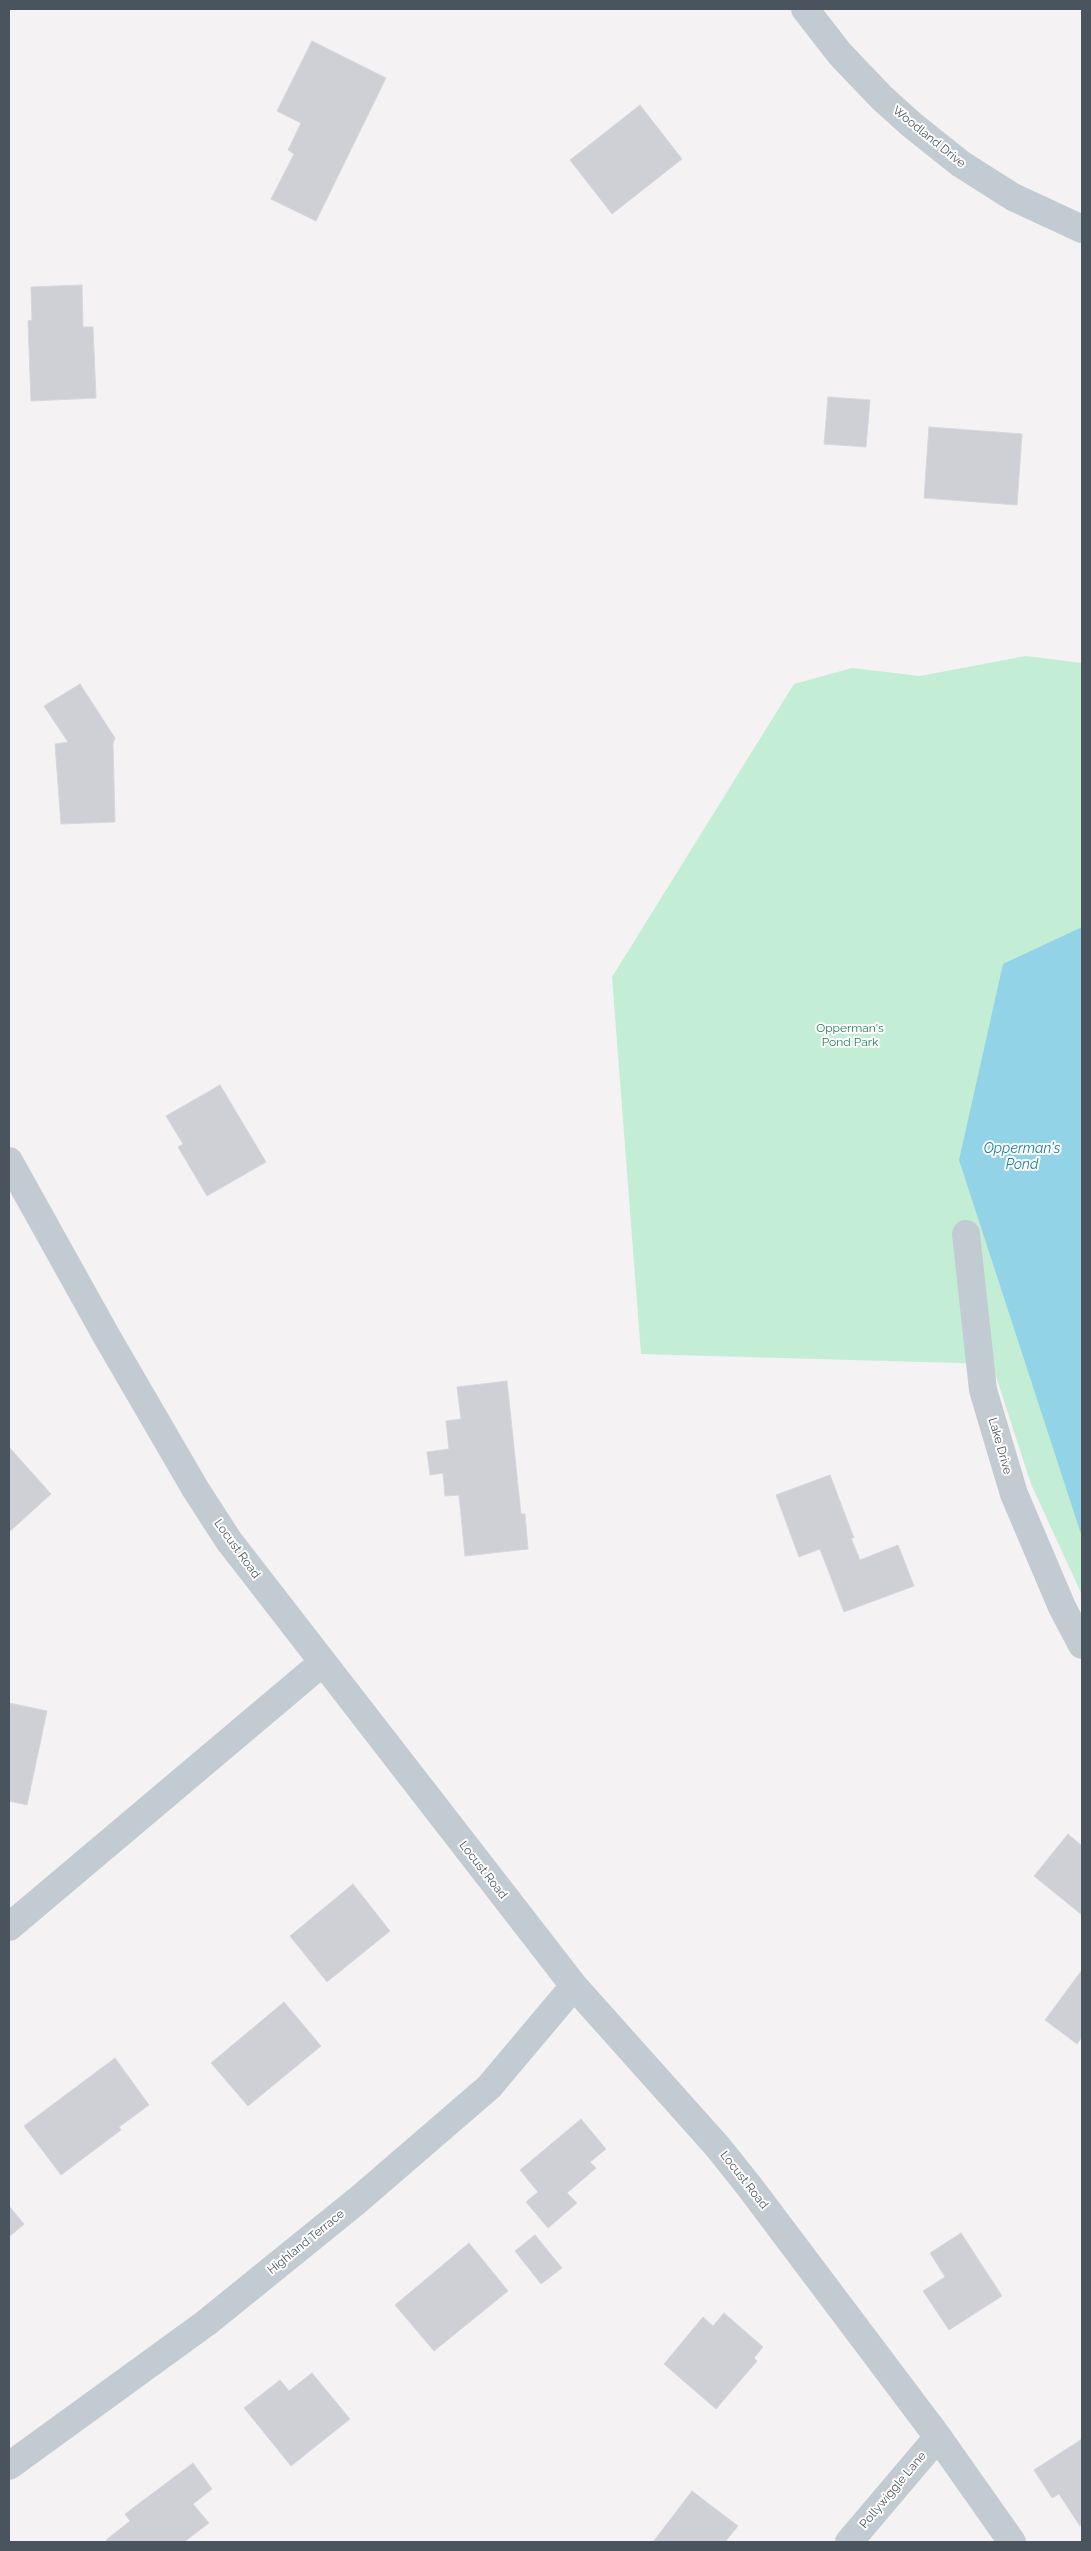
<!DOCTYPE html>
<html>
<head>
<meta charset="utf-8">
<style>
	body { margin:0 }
	#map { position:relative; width:1091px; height:2551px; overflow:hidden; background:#f4f2f2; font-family:Raleway,sans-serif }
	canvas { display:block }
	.frame { position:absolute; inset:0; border:10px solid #4a545e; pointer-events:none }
</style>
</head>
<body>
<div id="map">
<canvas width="1091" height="2551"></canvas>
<div class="frame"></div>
</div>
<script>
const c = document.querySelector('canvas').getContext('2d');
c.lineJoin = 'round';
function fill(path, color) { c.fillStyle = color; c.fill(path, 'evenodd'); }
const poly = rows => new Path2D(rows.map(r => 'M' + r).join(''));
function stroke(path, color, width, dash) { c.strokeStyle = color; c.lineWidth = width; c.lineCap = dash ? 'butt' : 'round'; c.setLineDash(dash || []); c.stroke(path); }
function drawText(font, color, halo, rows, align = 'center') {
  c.font = font + ' Raleway,sans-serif'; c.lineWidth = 4; c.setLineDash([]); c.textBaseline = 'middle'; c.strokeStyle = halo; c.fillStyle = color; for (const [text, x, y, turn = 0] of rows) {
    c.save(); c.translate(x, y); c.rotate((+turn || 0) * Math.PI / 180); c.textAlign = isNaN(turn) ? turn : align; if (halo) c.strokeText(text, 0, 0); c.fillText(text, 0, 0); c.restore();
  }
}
fill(poly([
	[1026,656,1082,663,1082,1595,1031,1484,992,1364,641,1354,612,977,794,684,852,668,920,676]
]), '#c3eed5');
fill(poly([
	[1082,927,1082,1537,959,1160,1003,964]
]), '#93d3e8');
const building = poly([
	[312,41,386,78,316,221,271,199,294,154,288,150,301,123,277,111,312,41],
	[640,105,682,159,612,214,570,160,640,105],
	[82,285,83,327,93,327,96,398,31,401,28,321,32,320,31,287,82,285],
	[828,397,870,400,866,447,824,444,828,397],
	[929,427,1022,434,1017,505,924,498,929,427],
	[80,684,115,738,113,743,115,822,61,824,55,744,68,742,44,706,80,684],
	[220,1085,266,1162,207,1196,178,1147,183,1144,166,1116,220,1085],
	[507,1381,521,1514,525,1514,528,1549,465,1556,459,1495,445,1496,443,1473,430,1475,427,1452,449,1449,446,1421,461,1419,457,1387,507,1381],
	[9,1447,51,1494,9,1532,9,1447],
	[830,1475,854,1538,851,1538,860,1560,898,1545,914,1586,844,1612,820,1549,799,1557,776,1495,830,1475],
	[9,1703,47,1711,27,1805,9,1801,9,1703],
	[1068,1834,1082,1846,1082,1915,1034,1876,1068,1834],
	[353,1884,390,1931,327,1982,290,1936,353,1884],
	[1082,1970,1082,2037,1077,2044,1045,2020,1082,1970],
	[284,2002,321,2046,248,2106,211,2063,284,2002],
	[115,2058,149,2105,119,2127,121,2130,61,2175,24,2126,115,2058],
	[581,2119,606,2149,590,2162,596,2168,567,2193,577,2203,548,2228,526,2202,538,2192,520,2170,581,2119],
	[9,2206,24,2224,9,2237,9,2206],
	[961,2233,1002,2296,949,2330,923,2291,945,2277,930,2253,961,2233],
	[535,2235,562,2268,541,2284,515,2251,535,2235],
	[469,2243,508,2291,434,2351,395,2305,469,2243],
	[724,2313,763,2347,754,2358,757,2361,716,2409,664,2364,703,2317,713,2326,724,2313],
	[312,2373,350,2419,291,2466,244,2408,280,2380,289,2391,312,2373],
	[1082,2439,1082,2524,1080,2526,1059,2494,1052,2498,1034,2470,1082,2439],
	[193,2463,212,2489,193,2504,209,2523,184,2542,108,2542,106,2540,130,2521,125,2514,193,2463],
	[692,2491,738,2526,725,2542,653,2542,692,2491]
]);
fill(building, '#cfd0d5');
stroke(building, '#d6d7dc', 1);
stroke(poly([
	[805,9,840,54,882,98,912,125,961,164,1013,197,1082,229],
	[9,1161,107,1337,196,1490,229,1541,574,1986,717,2146,749,2186,938,2437,1012,2542],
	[966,1234,983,1390,1014,1494,1062,1607,1082,1645],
	[9,1927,322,1663],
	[9,2466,206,2323,358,2200,489,2087,574,1986],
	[849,2542,938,2437]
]), '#c3cbd2', 28);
drawText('12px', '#4a545e', '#fff', [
	["Woodland Drive",929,137,39],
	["Lake Drive",1000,1446,74],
	["Locust Road",237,1549,54],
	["Locust Road",483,1870,52],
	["Locust Road",744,2180,52],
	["Highland Terrace",306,2242,-39],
	["Pollywiggle Lane",893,2490,-50]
]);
drawText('12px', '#1d7d51', '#fff', [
	["Opperman's",850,1028],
	["Pond Park",850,1042]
]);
drawText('italic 14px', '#147ca0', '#fff', [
	["Opperman's",1022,1149],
	["Pond",1022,1165]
]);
</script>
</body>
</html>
